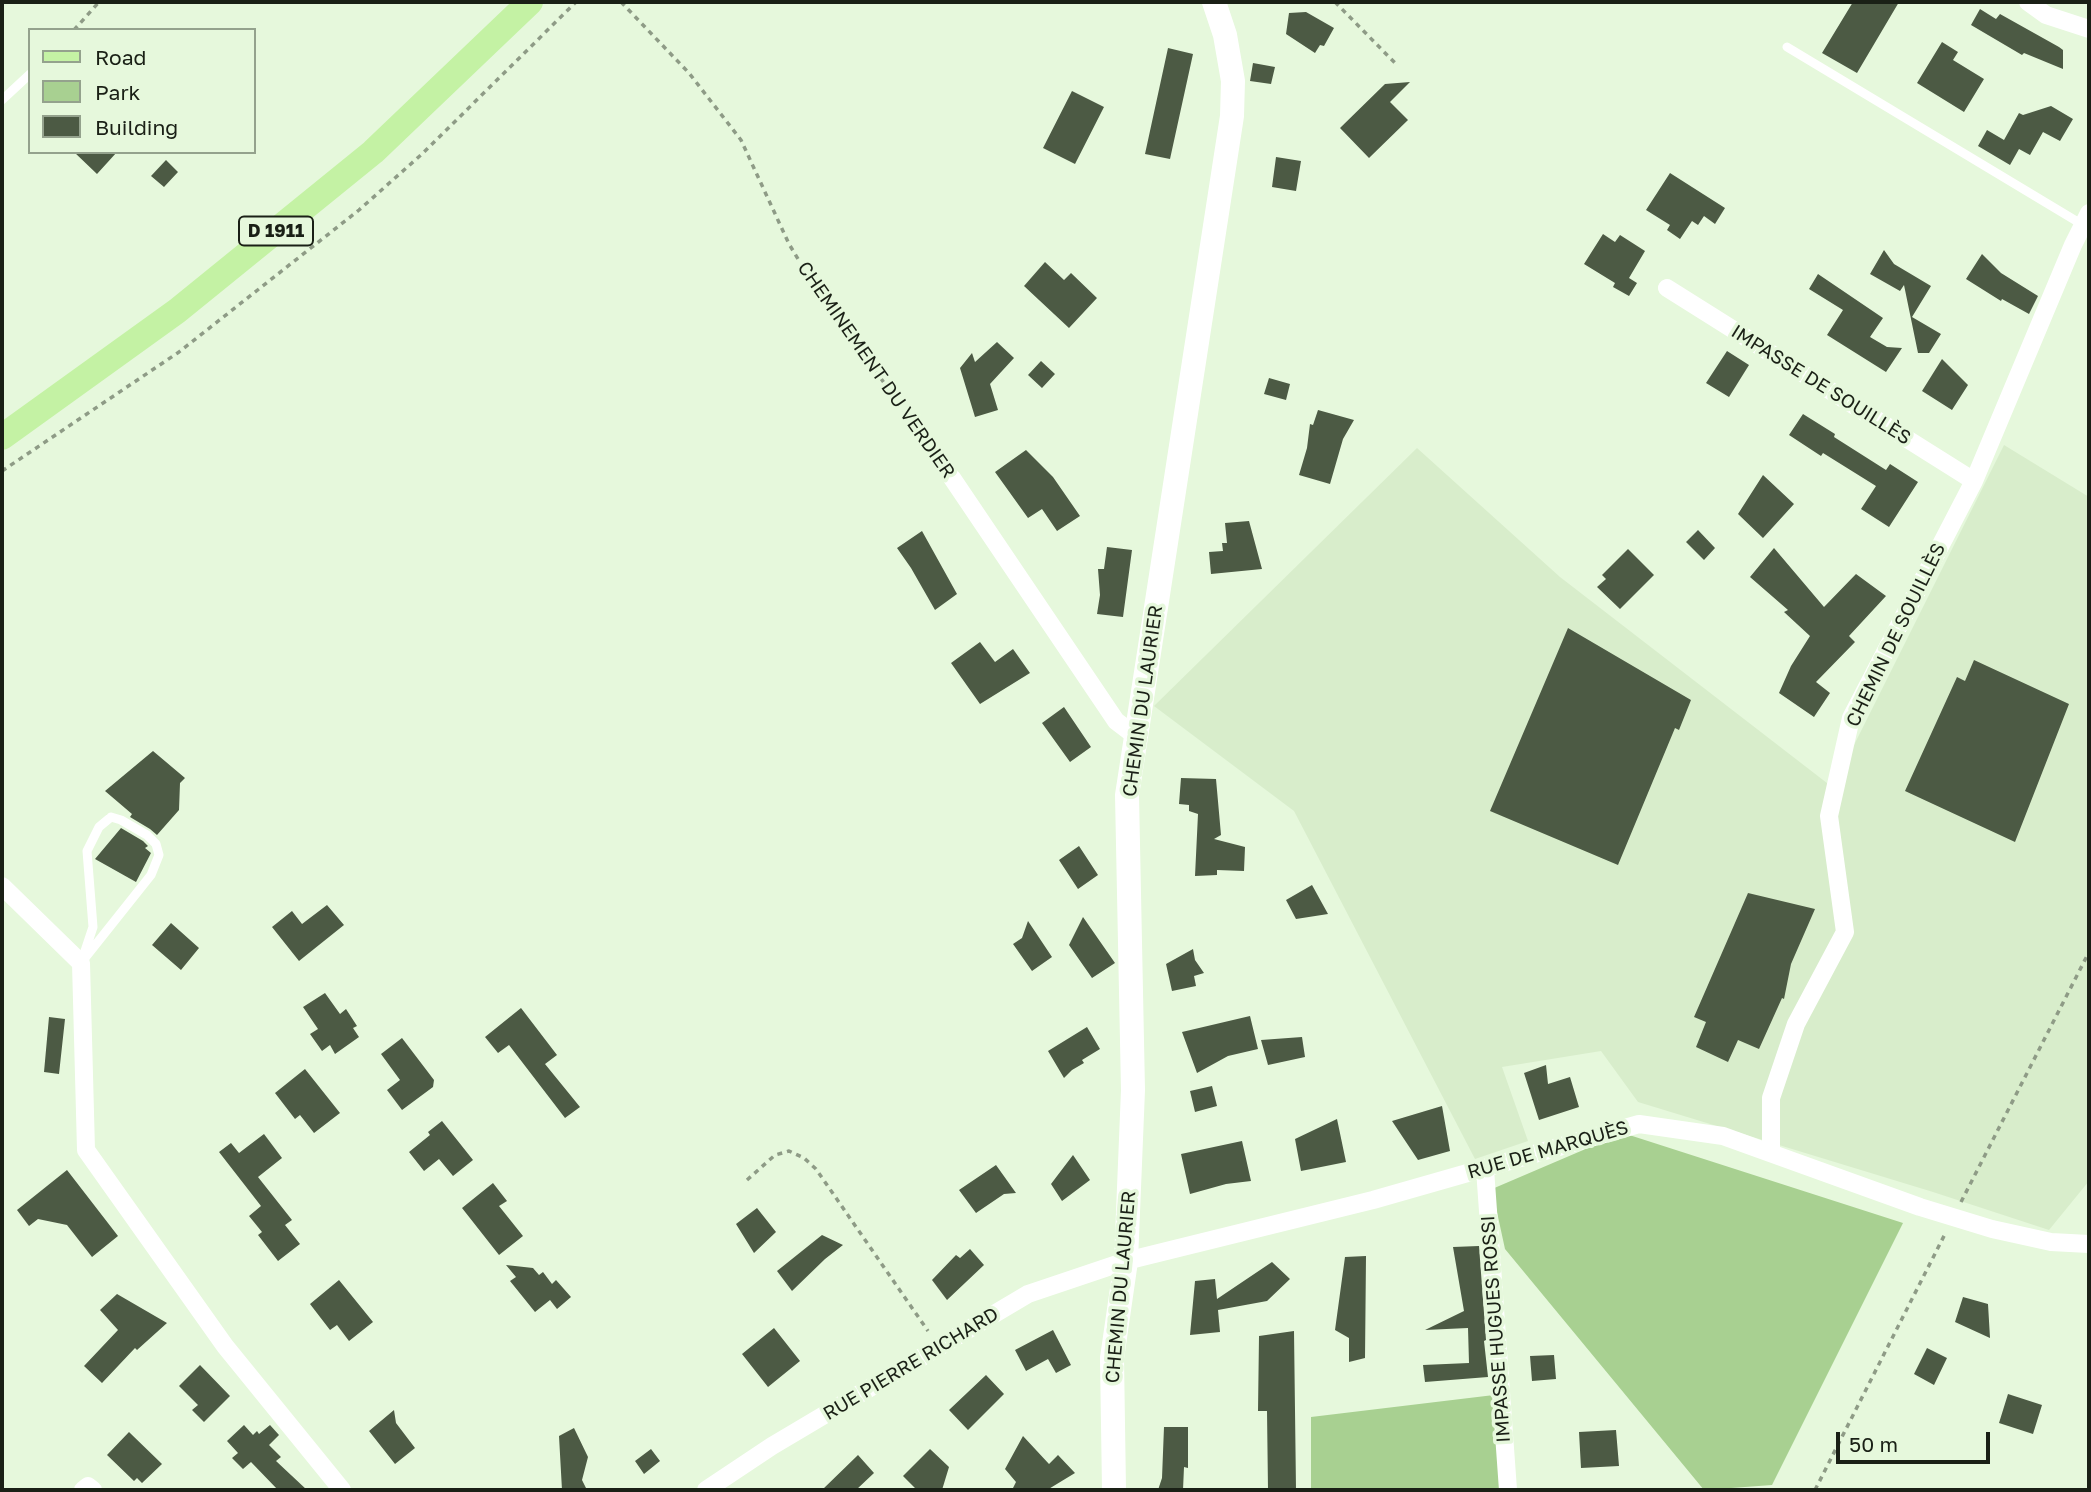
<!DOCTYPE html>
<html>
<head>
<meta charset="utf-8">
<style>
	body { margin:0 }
	#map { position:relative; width:2091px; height:1492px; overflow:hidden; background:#e6f8dc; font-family:"Golos Text",sans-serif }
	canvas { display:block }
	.frame { position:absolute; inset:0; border:4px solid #1a2016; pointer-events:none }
	.legend { position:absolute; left:28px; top:28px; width:228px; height:126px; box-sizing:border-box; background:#e6f8dc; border:2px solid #94a28d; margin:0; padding:9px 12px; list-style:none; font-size:21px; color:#1a2016 }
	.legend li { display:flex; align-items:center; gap:14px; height:35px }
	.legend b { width:35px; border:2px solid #94a28d }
	.scale { position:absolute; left:1836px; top:1432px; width:154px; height:32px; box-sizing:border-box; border:4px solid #1a2016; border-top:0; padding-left:9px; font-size:21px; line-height:24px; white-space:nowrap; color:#1a2016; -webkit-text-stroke:5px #e6f8dc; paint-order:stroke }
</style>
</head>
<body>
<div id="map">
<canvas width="2091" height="1492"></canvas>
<div class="frame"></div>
<ul class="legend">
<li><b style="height:9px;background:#c4f2a4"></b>Road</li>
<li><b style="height:19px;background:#a8d091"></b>Park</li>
<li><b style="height:19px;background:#4c5a44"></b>Building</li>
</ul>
<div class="scale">50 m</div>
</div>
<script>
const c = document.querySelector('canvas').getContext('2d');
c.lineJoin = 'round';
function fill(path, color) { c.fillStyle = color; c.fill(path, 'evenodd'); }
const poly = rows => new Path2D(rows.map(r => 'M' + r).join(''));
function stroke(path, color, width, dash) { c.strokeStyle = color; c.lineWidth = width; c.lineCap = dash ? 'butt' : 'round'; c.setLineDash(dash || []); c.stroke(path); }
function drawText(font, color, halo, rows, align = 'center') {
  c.font = font + ' "Golos Text",sans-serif'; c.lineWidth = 7; c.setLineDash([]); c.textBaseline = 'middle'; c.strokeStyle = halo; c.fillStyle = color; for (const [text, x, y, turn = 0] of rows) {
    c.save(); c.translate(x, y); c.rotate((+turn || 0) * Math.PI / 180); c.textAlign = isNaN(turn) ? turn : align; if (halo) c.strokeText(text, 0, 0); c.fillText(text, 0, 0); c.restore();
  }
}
fill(poly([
	[2004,445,2089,497,2089,1181,2049,1230,1933,1192,1638,1102,1601,1051,1502,1067,1528,1141,1475,1159,1294,811,1154,706,1417,448,1560,577,1836,790,1838,777]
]), '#d8edcb');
fill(poly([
	[1623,1133,1903,1223,1772,1485,1704,1490,1505,1249,1492,1189],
	[1494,1395,1500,1490,1311,1490,1311,1417]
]), '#a8d091');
fill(poly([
	[1853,2,1899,2,1857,73,1822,53],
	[1980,9,1996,19,2000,14,2059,47,2063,50,2063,69,2024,53,2022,55,1971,25],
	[1306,12,1334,28,1324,46,1320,45,1315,53,1286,34,1289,13],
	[1942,42,1958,52,1953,60,1984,79,1964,112,1917,83],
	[1168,48,1193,54,1170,159,1145,154],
	[1253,63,1275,67,1271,84,1250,81],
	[1410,82,1390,102,1408,120,1369,158,1340,128,1385,84],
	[1072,91,1104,107,1075,164,1043,148],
	[2051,106,2073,119,2060,141,2043,132,2030,155,2019,149,2010,165,1978,146,1987,130,2004,140,2019,113,2023,115],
	[74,152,117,152,97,174],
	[1276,157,1301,161,1296,191,1272,187],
	[166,160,178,172,164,187,151,176],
	[1670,173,1725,208,1715,224,1704,216,1698,225,1692,221,1680,239,1667,230,1670,225,1646,210],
	[1603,234,1615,242,1620,235,1645,251,1629,278,1637,283,1629,296,1613,287,1615,283,1584,264],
	[1884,250,1894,264,1931,286,1912,317,1941,334,1929,353,1918,353,1904,285,1900,291,1870,274],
	[1982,254,2001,273,2038,296,2029,314,2002,299,2001,301,1966,279],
	[1045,262,1064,280,1071,273,1097,298,1069,328,1024,286],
	[1818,274,1883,318,1870,337,1887,347,1902,348,1886,372,1827,335,1843,310,1809,289],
	[997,342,1014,358,990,384,998,410,975,417,960,368,972,353,975,362],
	[1727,351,1749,365,1729,397,1706,383],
	[1942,359,1968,385,1952,410,1922,391],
	[1041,361,1055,374,1042,388,1028,375],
	[1269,378,1290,384,1286,400,1264,394],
	[1318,410,1354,420,1343,439,1330,484,1299,475,1307,448,1310,424,1313,425],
	[1803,414,1835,434,1834,437,1886,470,1890,464,1918,482,1889,527,1861,509,1876,486,1823,453,1821,456,1789,435],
	[1026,450,1053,477,1080,516,1057,531,1042,509,1028,518,995,472],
	[1763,475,1794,504,1763,538,1738,514],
	[1249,521,1262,569,1211,574,1209,552,1223,551,1222,543,1227,543,1225,523],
	[1698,530,1715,548,1704,560,1686,542],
	[922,531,957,594,935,610,911,568,897,548],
	[1107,547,1132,550,1123,617,1097,614,1100,595,1098,569,1104,569],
	[1774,548,1824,607,1856,574,1886,596,1849,636,1855,642,1816,682,1830,693,1814,717,1779,693,1791,666,1810,636,1784,612,1788,610,1750,577],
	[1628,549,1654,575,1620,609,1597,587,1606,579,1602,575],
	[1568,628,1691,700,1679,730,1675,728,1618,865,1490,811],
	[980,642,995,662,1013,649,1030,673,980,704,951,663],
	[1974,660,2069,704,2015,842,1905,791,1957,677,1965,681],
	[1064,707,1091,747,1070,762,1042,723],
	[153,751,185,778,180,783,179,810,157,835,150,829,130,817,132,814,105,791],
	[1181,778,1216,779,1221,835,1214,839,1245,847,1244,871,1217,870,1217,875,1195,876,1198,814,1189,811,1189,805,1179,804],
	[121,828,143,841,148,846,145,848,151,853,136,882,95,859],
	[1079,846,1098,875,1078,889,1059,860],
	[1312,885,1328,914,1296,919,1286,900],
	[1748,893,1815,909,1791,964,1784,999,1782,998,1759,1049,1738,1040,1728,1062,1696,1047,1706,1022,1694,1017],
	[327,905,344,925,299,961,272,927,292,911,302,924],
	[1083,917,1115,963,1092,978,1069,945],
	[1028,921,1052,957,1032,971,1013,944,1022,938],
	[171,923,199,948,181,970,152,945],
	[1193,949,1195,960,1204,973,1194,976,1196,986,1172,991,1166,964],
	[325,993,340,1014,346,1009,357,1026,353,1028,359,1037,335,1054,330,1045,322,1051,310,1034,318,1029,303,1007],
	[521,1008,557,1055,545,1064,580,1107,565,1118,509,1045,498,1053,485,1037],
	[1250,1016,1258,1049,1228,1056,1197,1073,1182,1032],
	[49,1017,65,1019,59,1074,44,1072],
	[1087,1027,1100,1049,1082,1060,1084,1063,1072,1070,1064,1078,1048,1051],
	[1302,1037,1305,1057,1268,1065,1261,1040],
	[402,1038,434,1080,433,1087,402,1110,387,1090,400,1080,381,1054],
	[1546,1065,1548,1084,1570,1077,1579,1107,1539,1120,1524,1073],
	[305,1069,340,1113,314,1133,300,1115,295,1119,275,1093],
	[1212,1086,1217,1106,1195,1112,1190,1091],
	[1442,1106,1450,1151,1418,1160,1392,1121],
	[1337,1119,1346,1162,1301,1171,1295,1139],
	[442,1121,473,1160,453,1176,439,1159,424,1171,409,1152,430,1135,428,1132],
	[264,1134,282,1158,258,1177,292,1220,285,1225,300,1244,278,1261,258,1235,262,1232,249,1216,261,1206,219,1152,231,1143,239,1153],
	[1242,1141,1251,1181,1226,1184,1190,1194,1181,1154],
	[1073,1155,1090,1180,1062,1201,1051,1184],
	[996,1165,1016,1193,1004,1194,976,1213,959,1190],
	[67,1170,118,1236,92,1257,67,1225,38,1219,29,1226,17,1210],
	[493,1183,507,1201,499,1206,523,1236,499,1255,462,1208],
	[757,1208,776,1232,754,1253,736,1224],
	[822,1235,843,1245,825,1259,792,1291,777,1271],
	[1479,1246,1486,1340,1484,1341,1488,1377,1425,1382,1423,1365,1469,1363,1468,1328,1425,1330,1464,1311,1453,1247],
	[970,1249,984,1265,947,1300,932,1280,956,1255,960,1258],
	[1366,1256,1365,1358,1349,1362,1349,1338,1335,1330,1345,1257],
	[1272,1262,1290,1279,1267,1301,1218,1310,1220,1332,1190,1335,1195,1281,1215,1279,1217,1299],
	[506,1265,533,1268,539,1275,543,1272,552,1284,556,1280,571,1297,557,1309,550,1300,535,1312,510,1281,516,1277],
	[339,1280,373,1322,349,1341,337,1325,330,1330,310,1304],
	[117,1294,167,1323,137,1350,135,1348,102,1383,84,1366,118,1330,100,1310],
	[1963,1297,1988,1304,1990,1338,1955,1322],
	[774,1328,800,1361,768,1387,742,1354],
	[1053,1330,1071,1365,1056,1373,1048,1359,1026,1371,1015,1350],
	[1294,1331,1296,1490,1268,1490,1267,1411,1258,1411,1259,1336],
	[1927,1348,1947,1358,1934,1385,1914,1374],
	[1554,1355,1556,1379,1532,1381,1530,1356],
	[200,1365,230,1396,204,1422,192,1410,198,1405,179,1386],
	[986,1375,1004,1394,968,1430,949,1410],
	[2008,1394,2042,1405,2033,1434,1999,1423],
	[394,1410,396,1423,415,1448,395,1464,369,1431],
	[244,1425,253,1435,257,1431,259,1434,270,1425,279,1435,269,1445,281,1457,276,1461,307,1490,278,1490,251,1462,243,1469,232,1458,238,1453,227,1441],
	[1164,1427,1188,1427,1188,1468,1184,1467,1183,1490,1158,1490,1162,1478],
	[574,1428,588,1457,582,1480,587,1490,562,1490,559,1436],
	[1616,1430,1619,1466,1581,1468,1579,1432],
	[129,1432,162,1464,142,1483,137,1478,134,1481,107,1455],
	[1023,1436,1049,1464,1058,1455,1075,1473,1047,1490,1012,1490,1016,1482,1005,1469],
	[651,1449,660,1461,644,1474,635,1461],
	[930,1449,949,1467,942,1490,917,1490,903,1476],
	[858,1455,874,1473,856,1490,822,1490]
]), '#4c5a44');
stroke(poly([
	[621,2,689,73,741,140,789,244,812,282,942,464],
	[1335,2,1396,64],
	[74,30,99,2],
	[2,471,179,352,359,210,422,154,576,2],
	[747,1180,775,1155,789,1151,804,1158,816,1169,928,1331],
	[1961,1202,2089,952],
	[1815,1490,1945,1234]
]), '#8e9b86', 3.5, [5, 5]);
stroke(poly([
	[1787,47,2083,225],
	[2,100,30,74],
	[111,817,121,820,147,835,156,844,159,855,151,875,81,963,93,927,87,851,99,827,111,817]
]), '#fff', 9);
stroke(poly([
	[2028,2,2046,15,2089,29],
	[1667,288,1974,481],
	[952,478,1116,721,1137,737],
	[2,886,81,963,86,1150,225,1346,342,1490],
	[1771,1152,1771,1098,1796,1024,1845,932,1829,816,1851,718,1974,481,2073,245,2089,213],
	[1485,1169,1508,1490],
	[83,1490,88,1486,93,1490],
	[706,1490,772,1446,1028,1294,1126,1261,1373,1200,1639,1124,1723,1136,1920,1207,1992,1229,2051,1242,2089,1244]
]), '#fff', 18);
stroke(poly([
	[1114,1490,1112,1358,1126,1261,1133,1090,1127,795,1232,116,1233,81,1225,35,1214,2]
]), '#fff', 24);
stroke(poly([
	[2,437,177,311,373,152,530,2]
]), '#c4f2a4', 26);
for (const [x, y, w] of [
	[276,231,74]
]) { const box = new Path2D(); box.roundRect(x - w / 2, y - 14.5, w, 29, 5); c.fillStyle = '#e6f8dc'; c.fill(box); stroke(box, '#1a2016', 2); }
drawText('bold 18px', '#1a2016', null, [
	["D 1911",276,231]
]);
drawText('19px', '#1a2016', '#e6f8dc', [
	["CHEMINEMENT DU VERDIER",876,370,55],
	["IMPASSE DE SOUILLÈS",1821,385,32],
	["CHEMIN DE SOUILLÈS",1896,635,-64],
	["CHEMIN DU LAURIER",1143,701,-82],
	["RUE DE MARQUÈS",1548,1150,-16],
	["CHEMIN DU LAURIER",1121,1287,-85],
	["IMPASSE HUGUES ROSSI",1496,1329,-94],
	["RUE PIERRE RICHARD",911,1364,-31]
]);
</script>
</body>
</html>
